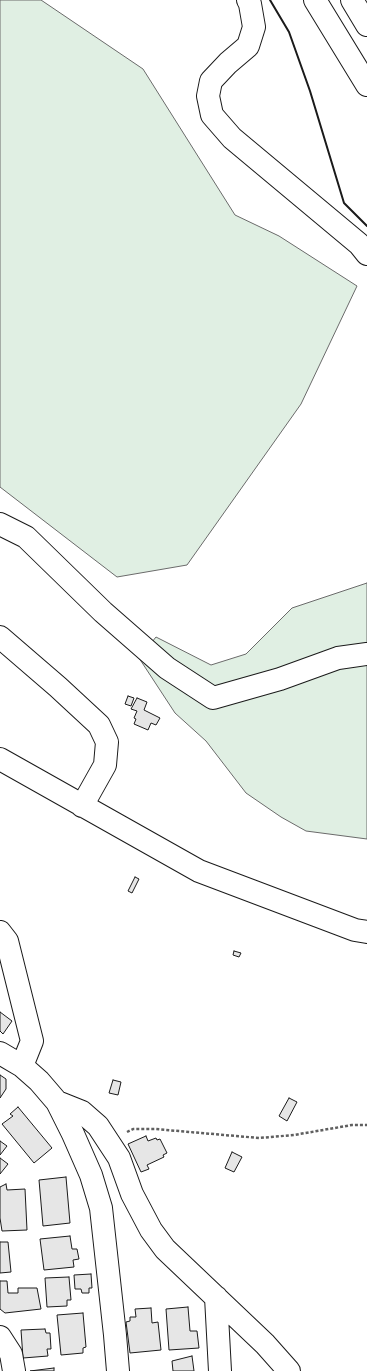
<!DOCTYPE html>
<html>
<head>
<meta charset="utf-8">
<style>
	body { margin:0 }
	canvas { display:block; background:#fff }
</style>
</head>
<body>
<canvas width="367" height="1371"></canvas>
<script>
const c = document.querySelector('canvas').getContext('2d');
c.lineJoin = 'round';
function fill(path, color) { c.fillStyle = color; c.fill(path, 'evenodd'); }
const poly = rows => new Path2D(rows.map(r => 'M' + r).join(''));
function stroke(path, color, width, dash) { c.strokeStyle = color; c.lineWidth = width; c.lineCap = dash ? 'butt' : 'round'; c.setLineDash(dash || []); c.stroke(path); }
const green = poly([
	[0,0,41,0,143,69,235,215,279,236,357,286,301,404,187,565,117,577,0,487,0,0],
	[367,583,367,839,306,831,281,817,246,793,206,741,175,713,139,658,156,637,211,665,246,654,292,608,367,583]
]);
fill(green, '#e0efe3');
stroke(green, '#6a6a6a', 1);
const building = poly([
	[128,696,134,698,131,706,125,704,128,696],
	[137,698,147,702,144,710,160,718,156,725,151,723,148,730,134,724,136,719,134,718,137,711,131,709,137,698],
	[135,877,139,879,132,893,128,891,135,877],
	[234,951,241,953,239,957,233,955,234,951],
	[0,1012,12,1021,3,1034,0,1031,0,1012],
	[0,1075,6,1079,6,1089,0,1098,0,1075],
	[113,1080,121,1082,118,1095,109,1093,113,1080],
	[289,1098,297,1102,287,1121,279,1116,289,1098],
	[18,1107,52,1148,34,1163,2,1124,13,1116,10,1114,18,1107],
	[146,1136,148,1141,156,1138,157,1140,160,1139,167,1153,163,1155,164,1157,147,1165,149,1169,141,1172,128,1144,146,1136],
	[0,1141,7,1146,0,1155,0,1141],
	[232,1152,242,1157,234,1172,225,1168,232,1152],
	[0,1158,8,1164,0,1174,0,1158],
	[66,1177,70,1223,43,1226,39,1180,66,1177],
	[6,1184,7,1190,25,1189,27,1230,2,1231,0,1218,0,1187,6,1184],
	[70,1236,72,1249,77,1249,79,1259,73,1260,74,1267,44,1270,40,1239,70,1236],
	[0,1242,8,1242,11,1272,0,1273,0,1242],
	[91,1274,92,1288,89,1288,89,1293,82,1293,81,1289,75,1289,74,1275,91,1274],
	[69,1277,71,1300,67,1300,67,1306,47,1307,45,1278,69,1277],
	[0,1281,7,1281,8,1293,18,1293,18,1288,37,1288,41,1309,5,1313,0,1309,0,1281],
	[188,1307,190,1331,197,1331,199,1348,169,1350,166,1309,188,1307],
	[151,1308,152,1323,158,1322,161,1350,130,1353,126,1322,130,1321,130,1317,136,1317,135,1309,151,1308],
	[83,1313,86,1347,83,1348,83,1353,61,1355,57,1315,83,1313],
	[45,1329,46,1333,50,1333,51,1349,47,1349,48,1356,23,1358,21,1330,45,1329],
	[192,1356,194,1371,173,1371,172,1361,192,1356],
	[54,1368,54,1371,30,1371,54,1368]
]);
fill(building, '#e6e6e6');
stroke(building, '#1a1a1a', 1);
const minor = poly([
	[248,0,250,4,254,27,248,46,228,63,211,81,208,96,212,115,232,138,359,244,367,254],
	[0,524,26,537,103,612,167,668,213,698,280,679,338,658,367,654],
	[0,637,58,687,99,725,107,742,105,765,82,806],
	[0,759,199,871,355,930,367,932],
	[0,932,7,941,32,1041,22,1066],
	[0,1053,22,1066,39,1081,57,1102,73,1134,91,1175,101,1208,115,1335,118,1371],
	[57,1102,82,1112,98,1126,119,1158,132,1194,151,1230,165,1249,265,1344,289,1371],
	[216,1297,220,1371],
	[0,1337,11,1354,14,1371]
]);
const highway = poly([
	[315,0,367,85],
	[352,0,367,25]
]);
stroke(minor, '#1a1a1a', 24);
stroke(highway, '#1a1a1a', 24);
stroke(poly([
	[127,1132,133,1129,155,1129,259,1138,294,1135,352,1125,367,1125]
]), '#5f5f5f', 2.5, [3, 2]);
stroke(minor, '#fff', 22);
stroke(highway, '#fff', 22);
stroke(poly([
	[270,0,289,32,310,91,344,203,367,226]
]), '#1a1a1a', 2);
</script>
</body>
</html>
